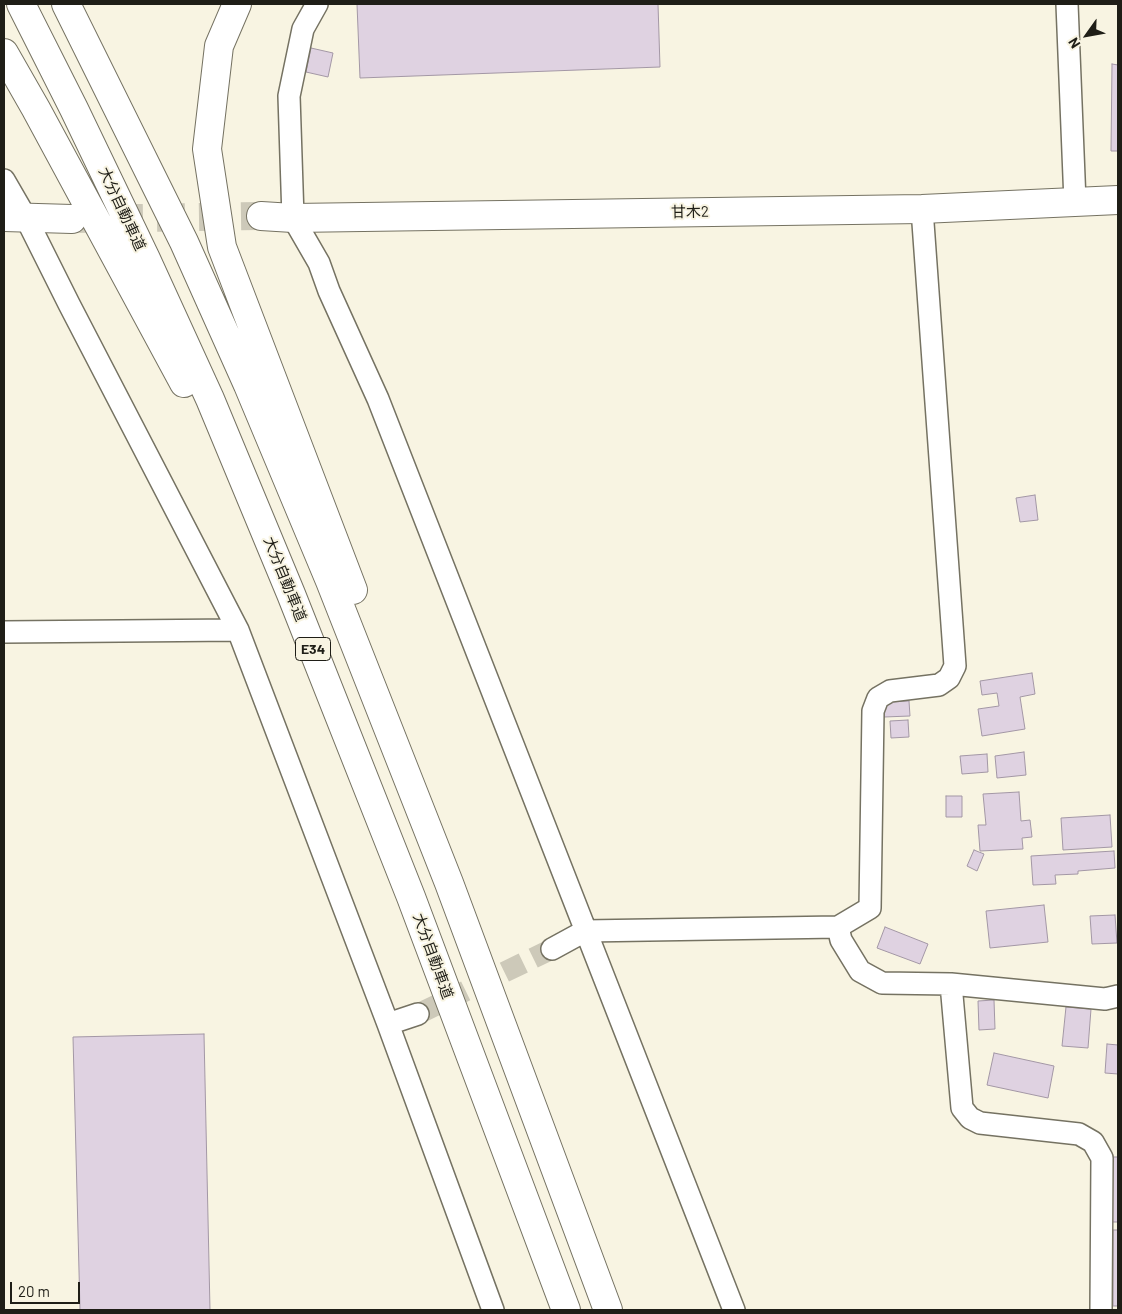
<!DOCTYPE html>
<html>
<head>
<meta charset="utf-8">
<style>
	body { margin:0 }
	#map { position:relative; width:1122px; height:1314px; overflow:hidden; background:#f8f4e2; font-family:Barlow,sans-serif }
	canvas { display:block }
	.frame { position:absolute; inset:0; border:5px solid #1f1e17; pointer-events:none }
	.north { position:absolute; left:1062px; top:10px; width:50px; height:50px; -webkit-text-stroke:4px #f8f4e2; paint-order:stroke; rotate:238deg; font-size:14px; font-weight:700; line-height:20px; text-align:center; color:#1f1e17 }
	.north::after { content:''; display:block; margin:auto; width:18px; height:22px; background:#1f1e17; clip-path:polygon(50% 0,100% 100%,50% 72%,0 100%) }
	.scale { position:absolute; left:10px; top:1282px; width:70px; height:22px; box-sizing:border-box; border:2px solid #1f1e17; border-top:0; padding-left:6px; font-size:15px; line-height:18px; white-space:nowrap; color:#1f1e17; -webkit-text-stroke:4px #f8f4e2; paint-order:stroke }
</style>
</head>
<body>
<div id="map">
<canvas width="1122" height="1314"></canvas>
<div class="frame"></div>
<div class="north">N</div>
<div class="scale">20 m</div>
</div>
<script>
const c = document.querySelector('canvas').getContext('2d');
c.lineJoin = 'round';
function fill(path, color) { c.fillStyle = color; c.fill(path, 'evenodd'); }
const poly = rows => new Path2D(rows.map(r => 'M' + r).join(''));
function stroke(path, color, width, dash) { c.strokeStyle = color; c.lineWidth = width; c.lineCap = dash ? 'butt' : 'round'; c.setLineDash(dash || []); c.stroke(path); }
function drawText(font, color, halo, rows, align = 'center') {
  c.font = font + ' Barlow,"Noto Sans JP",sans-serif'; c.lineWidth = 4; c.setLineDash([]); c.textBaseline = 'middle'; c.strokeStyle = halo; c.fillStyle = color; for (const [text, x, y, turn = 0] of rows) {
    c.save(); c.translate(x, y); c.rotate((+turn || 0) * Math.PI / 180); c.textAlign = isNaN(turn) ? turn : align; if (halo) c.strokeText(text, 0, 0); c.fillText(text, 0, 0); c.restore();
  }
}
const building = poly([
	[357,4,658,4,660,67,360,78,357,4],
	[311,48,333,53,328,77,306,72,311,48],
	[1112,64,1118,65,1118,151,1111,151,1112,64],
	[1035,495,1038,520,1020,522,1016,498,1035,495],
	[1032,673,1035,694,1020,697,1025,729,982,736,978,709,999,706,997,693,982,695,980,681,1032,673],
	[909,701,910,716,884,717,884,702,909,701],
	[908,720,909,737,891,738,890,721,908,720],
	[1024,752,1026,775,997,778,995,756,1024,752],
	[987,754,988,772,962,774,960,756,987,754],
	[1019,792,1021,821,1030,820,1032,837,1022,838,1023,849,980,851,978,825,986,825,983,794,1019,792],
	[946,796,962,796,962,817,946,817,946,796],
	[1110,815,1112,847,1063,850,1061,818,1110,815],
	[974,850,984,854,977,871,967,866,974,850],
	[1114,851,1115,868,1078,871,1078,874,1055,875,1056,884,1033,885,1031,856,1114,851],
	[1044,905,1048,942,990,948,986,911,1044,905],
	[1115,915,1117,943,1092,944,1090,916,1115,915],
	[885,927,928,944,920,964,877,948,885,927],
	[994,1000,995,1029,979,1030,978,1001,994,1000],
	[1066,1007,1091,1009,1088,1048,1062,1046,1066,1007],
	[204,1034,210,1310,80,1310,73,1037,204,1034],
	[1107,1044,1118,1045,1118,1074,1105,1073,1107,1044],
	[994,1053,1054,1066,1048,1098,987,1085,994,1053],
	[1108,1157,1118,1157,1118,1222,1109,1222,1108,1157],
	[1113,1230,1118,1230,1118,1306,1113,1306,1113,1230]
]);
fill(building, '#dfd2e1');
stroke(building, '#a397a5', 1);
stroke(poly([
	[418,1014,552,949]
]), '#cdc9b9', 21, [21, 11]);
stroke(poly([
	[73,219,261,216]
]), '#cdc9b9', 28, [28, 14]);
const street = poly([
	[317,4,303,29,289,96,293,218,319,263,329,291,378,399,734,1310],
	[1067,4,1075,202],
	[4,180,26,218,69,304,238,630,388,1024,493,1310],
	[4,632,238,630],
	[838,927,841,940,860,971,882,983,951,984,1105,999,1118,996],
	[552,949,585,931,838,927,870,908,873,711,878,698,890,691,939,685,949,678,955,666,922,209],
	[951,984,962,1108,970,1118,980,1123,1079,1134,1093,1142,1102,1158,1101,1310],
	[388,1024,418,1014]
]);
const secondary = poly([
	[261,216,293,218,922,209,1118,200],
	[4,217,72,219]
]);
const highway = poly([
	[21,4,74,109,146,259,210,399,291,594,411,897,566,1310],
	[66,4,184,242,248,385,330,581,449,883,608,1310],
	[237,4,219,46,207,149,222,247,353,590],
	[4,53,36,109,184,383]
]);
stroke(street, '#757262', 24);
stroke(secondary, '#757262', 30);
stroke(highway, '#757262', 30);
stroke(street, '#fff', 21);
stroke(secondary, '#fff', 28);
stroke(highway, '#fff', 28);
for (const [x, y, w] of [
	[313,649,35]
]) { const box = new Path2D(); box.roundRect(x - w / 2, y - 11.5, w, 23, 4); c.fillStyle = '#f8f4e2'; c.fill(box); stroke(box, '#1f1e17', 1); }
drawText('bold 14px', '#1f1e17', null, [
	["E34",313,649]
]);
drawText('15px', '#1f1e17', '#f8f4e2', [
	["大分自動車道",122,209,65],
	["甘木2",690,212,-1],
	["大分自動車道",285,579,68],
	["大分自動車道",433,956,70]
]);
</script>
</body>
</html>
